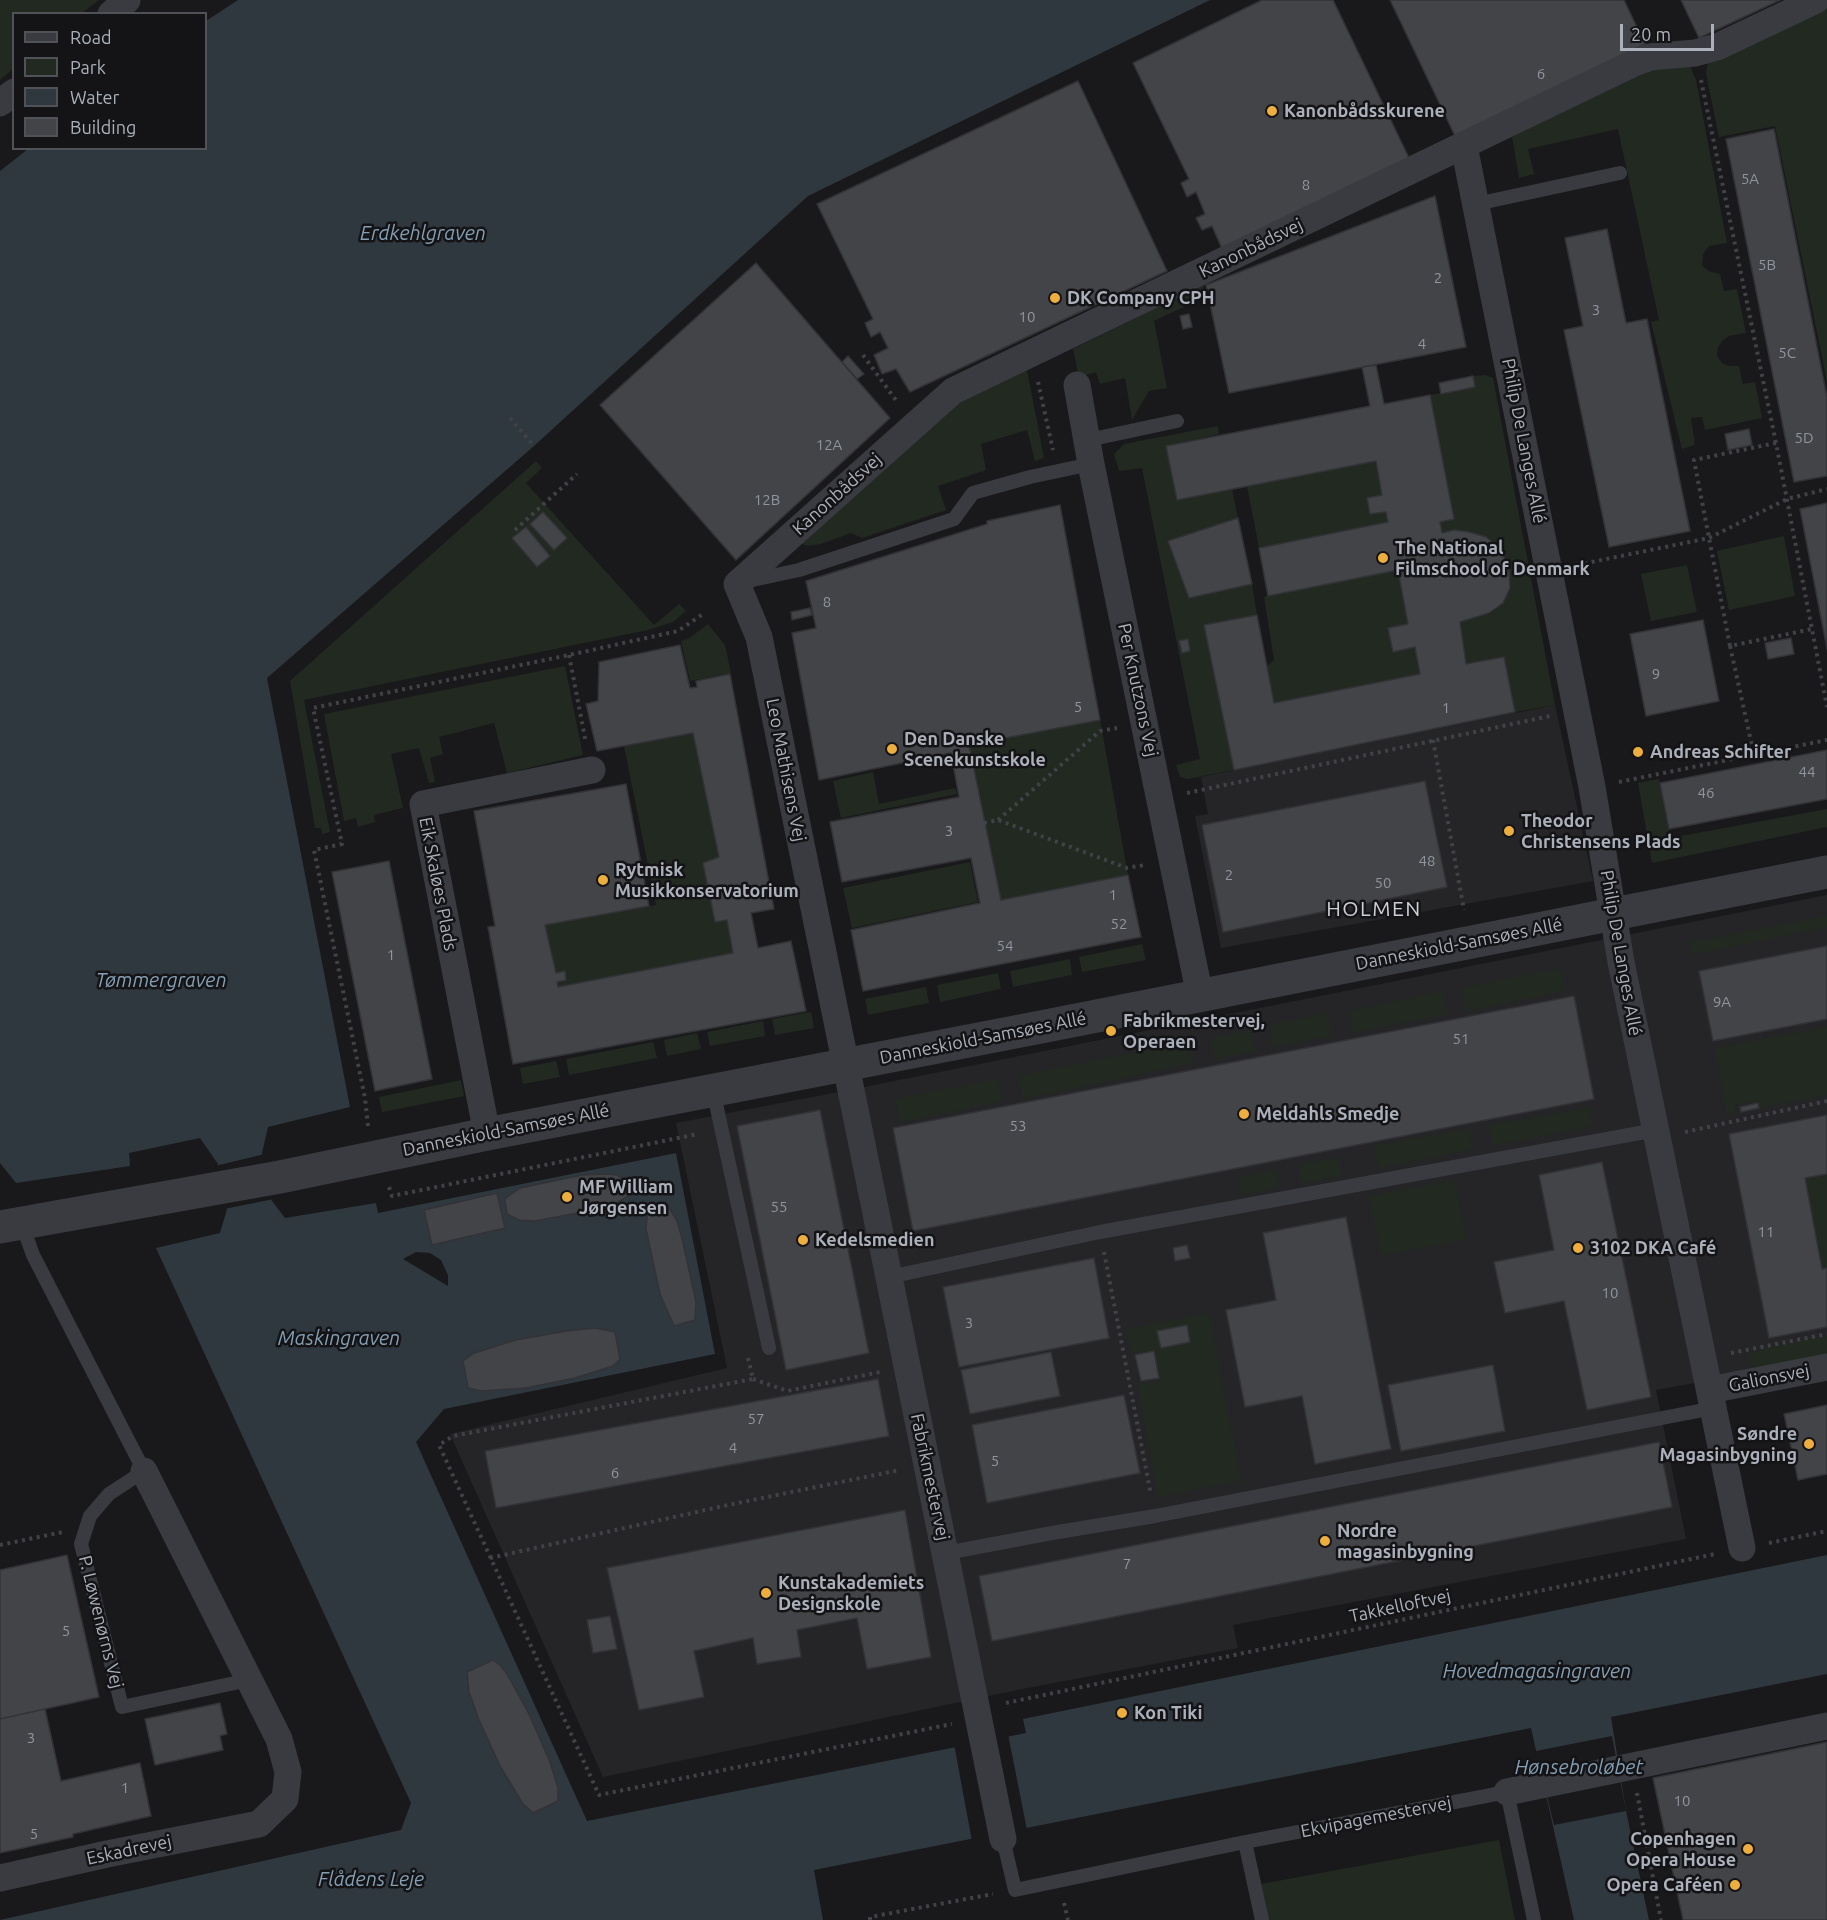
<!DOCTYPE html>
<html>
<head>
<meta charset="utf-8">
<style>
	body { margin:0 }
	#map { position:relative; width:1827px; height:1920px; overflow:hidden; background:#19191b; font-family:Ubuntu,sans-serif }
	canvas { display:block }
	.legend { position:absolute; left:12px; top:12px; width:195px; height:138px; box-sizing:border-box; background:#141416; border:2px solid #505258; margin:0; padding:8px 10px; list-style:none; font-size:18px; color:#abb0ba }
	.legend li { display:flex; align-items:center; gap:12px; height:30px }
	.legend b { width:30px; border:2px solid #505258 }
	.scale { position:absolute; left:1620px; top:24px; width:94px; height:27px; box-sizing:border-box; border:3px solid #abb0ba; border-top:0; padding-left:8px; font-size:18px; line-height:21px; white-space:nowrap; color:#abb0ba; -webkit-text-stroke:4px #141416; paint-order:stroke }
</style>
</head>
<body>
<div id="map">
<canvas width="1827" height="1920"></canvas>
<ul class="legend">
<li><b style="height:8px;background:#3a3b40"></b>Road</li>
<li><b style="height:16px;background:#212921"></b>Park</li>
<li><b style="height:16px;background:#2f383f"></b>Water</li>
<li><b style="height:16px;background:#434448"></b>Building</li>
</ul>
<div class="scale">20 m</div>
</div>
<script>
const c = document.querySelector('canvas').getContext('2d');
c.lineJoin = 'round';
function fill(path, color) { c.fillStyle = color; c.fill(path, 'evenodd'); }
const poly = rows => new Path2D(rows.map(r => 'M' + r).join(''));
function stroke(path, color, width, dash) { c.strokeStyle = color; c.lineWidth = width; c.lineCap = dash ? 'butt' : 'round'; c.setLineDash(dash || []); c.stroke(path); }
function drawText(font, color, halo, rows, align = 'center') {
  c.font = font + ' Ubuntu,sans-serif'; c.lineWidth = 5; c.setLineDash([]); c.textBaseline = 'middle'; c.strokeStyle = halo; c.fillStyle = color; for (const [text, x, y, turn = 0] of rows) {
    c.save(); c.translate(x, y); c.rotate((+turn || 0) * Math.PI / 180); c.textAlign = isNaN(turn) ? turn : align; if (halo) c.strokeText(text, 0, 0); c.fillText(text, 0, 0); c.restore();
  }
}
fill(poly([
	[1555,705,1593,881,1221,948,1195,816,1208,814,1201,777],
	[1827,895,1827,1359,1656,1390,1686,1539,1233,1625,1238,1648,1022,1689,603,1777,450,1434,727,1368,676,1123,849,1090]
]), '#252528');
fill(poly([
	[0,0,99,0,82,13,14,14,13,69,0,80],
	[1827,6,1827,382,1775,126,1719,137,1706,74,1708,62],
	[1690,66,1696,80,1727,243,1709,246,1703,254,1702,265,1708,271,1720,274,1724,291,1737,289,1746,333,1729,336,1723,340,1718,347,1717,356,1723,364,1729,366,1739,366,1743,384,1755,382,1762,418,1705,430,1702,417,1691,418,1695,445,1682,449,1651,322,1659,320,1618,129,1528,149,1534,174,1519,178,1512,137,1637,72,1660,67],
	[1203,285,1205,297,1154,321,1167,388,1149,391,1132,420,1125,378,1100,384,1096,372,1079,377,1073,349],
	[1027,370,1044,458,1035,461,1027,430,981,444,986,470,938,486,946,510,862,538,851,533,821,544,808,546,799,543,958,403],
	[1485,375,1493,378,1555,705,1515,712,1504,657,1466,664,1460,622,1489,614,1503,603,1510,588,1509,568,1500,548,1486,537,1469,532,1454,531,1442,533,1440,522,1454,519,1430,395,1475,387,1473,376],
	[1218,426,1219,434,1167,446,1177,500,1232,489,1238,518,1168,542,1189,598,1252,584,1257,615,1205,625,1234,770,1188,779,1180,777,1176,765,1200,759,1142,468,1119,471,1114,454,1124,444],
	[536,461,542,468,526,483,654,625,679,604,686,611,673,622,648,630,304,700,330,832,322,834,321,828,315,828,290,681],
	[1376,461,1382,495,1367,498,1370,514,1386,512,1388,522,1259,548,1247,486],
	[1784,536,1795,596,1729,610,1717,551],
	[1687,565,1697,612,1651,621,1641,574],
	[1398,570,1408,624,1388,628,1393,651,1415,647,1420,674,1274,703,1267,666,1274,660,1264,597],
	[708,624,725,645,731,673,690,681,681,641,688,639],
	[565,666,583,755,507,773,494,723,439,737,443,754,430,758,435,782,429,783,419,748,391,754,403,808,374,815,375,822,358,827,356,818,344,821,324,714],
	[1100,720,1128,875,1001,900,969,745],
	[693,733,719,857,703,863,715,922,727,920,733,953,558,987,557,982,566,980,565,972,556,973,545,925,656,905,624,746],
	[873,772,879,804,955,788,957,794,841,818,833,781],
	[1659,779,1670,838,1827,809,1827,827,1652,863,1638,783],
	[970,862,978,902,852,928,843,888],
	[1827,916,1827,927,1692,955,1690,942],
	[1142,944,1146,960,1082,972,1079,957],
	[1070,959,1072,975,1013,987,1010,971],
	[1560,968,1565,991,1466,1011,1461,988],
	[998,973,1001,989,940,1002,937,985],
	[926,987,929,1003,868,1015,865,999],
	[1442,991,1447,1014,1353,1033,1348,1011],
	[811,1012,814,1028,775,1035,772,1019],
	[1327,1013,1332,1036,1273,1047,1269,1025],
	[763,1021,765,1036,710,1046,707,1032],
	[1827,1027,1827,1095,1760,1108,1758,1100,1734,1105,1736,1113,1727,1115,1715,1048],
	[1251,1030,1255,1051,1215,1059,1211,1038],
	[697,1033,701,1049,667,1056,664,1040],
	[1189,1041,1193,1063,1023,1099,1019,1076],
	[653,1042,657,1058,569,1075,566,1059],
	[556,1061,560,1077,523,1084,520,1068],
	[998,1079,1002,1101,900,1123,895,1099],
	[461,1080,464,1096,382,1112,379,1097],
	[1589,1108,1592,1126,1493,1146,1488,1125],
	[1469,1129,1473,1149,1379,1168,1373,1146],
	[1338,1157,1342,1175,1301,1184,1298,1165],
	[1276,1169,1280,1187,1241,1195,1237,1178],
	[1827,1175,1827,1267,1823,1267,1805,1179],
	[1454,1180,1467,1239,1381,1256,1369,1196],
	[1209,1313,1241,1481,1158,1497,1137,1385,1161,1381,1155,1350,1131,1354,1126,1329],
	[1827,1336,1827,1359,1757,1372,1752,1367,1749,1352],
	[1499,1840,1515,1920,1268,1920,1261,1884]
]), '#212921');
fill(poly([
	[238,0,1210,0,808,196,534,446,267,678,350,1107,268,1127,262,1153,272,1201,285,1218,376,1203,378,1213,676,1153,715,1354,444,1409,416,1442,587,1821,1026,1733,1023,1719,1827,1555,1827,1674,1611,1717,1626,1811,1649,1920,1574,1920,1531,1728,814,1870,823,1920,0,1920,401,1830,411,1803,156,1248,220,1233,227,1209,218,1164,200,1138,129,1153,130,1166,16,1183,0,1163,0,171,28,149,206,148,206,21]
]), '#2f383f');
fill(poly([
	[265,1154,274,1199,224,1209,215,1166],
	[416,1252,430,1253,441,1260,448,1275,448,1286,403,1259],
	[1008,1734,1027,1830,972,1841,954,1744],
	[1612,1736,1626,1811,1554,1825,1536,1751]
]), '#19191b');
const building = poly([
	[1262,0,1333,0,1410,160,1223,251,1212,226,1202,230,1196,218,1205,214,1196,192,1187,197,1181,183,1189,179,1133,63,1262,0],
	[1390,0,1624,0,1645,44,1455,136,1390,0],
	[1681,0,1780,0,1699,38,1681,0],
	[1078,81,1167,271,910,392,896,369,882,374,874,355,888,348,880,332,871,337,865,323,873,319,817,204,1078,81],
	[1774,129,1827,397,1827,476,1794,482,1726,139,1774,129],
	[1435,196,1466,347,1229,393,1206,285,1435,196],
	[1607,229,1626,323,1647,319,1690,531,1609,547,1564,330,1583,326,1565,238,1607,229],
	[756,263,890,418,736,560,600,405,756,263],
	[1189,314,1192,327,1183,329,1180,316,1189,314],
	[848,356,864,374,857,379,842,362,848,356],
	[1376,365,1384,404,1430,395,1454,519,1440,522,1442,533,1454,530,1469,532,1486,537,1500,548,1509,568,1510,588,1503,603,1489,613,1460,622,1466,664,1504,657,1515,712,1234,770,1204,625,1257,615,1274,703,1420,674,1415,647,1393,652,1388,628,1408,624,1398,570,1268,596,1259,548,1388,522,1386,512,1370,514,1367,498,1382,495,1376,461,1177,500,1166,446,1370,406,1362,367,1376,365],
	[1473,376,1475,387,1441,394,1439,383,1473,376],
	[1749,429,1752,445,1728,450,1725,434,1749,429],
	[1827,503,1827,649,1800,509,1827,503],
	[1060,505,1100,720,969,745,1001,900,1128,875,1141,937,863,991,851,930,980,903,971,858,842,882,830,822,959,797,951,753,819,780,792,633,816,628,806,581,987,524,987,521,1060,505],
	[543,512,567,538,554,550,530,524,543,512],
	[1238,518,1252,584,1189,598,1168,541,1238,518],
	[526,527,550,556,537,567,512,538,526,527],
	[810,608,812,615,792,620,791,612,810,608],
	[1703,620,1719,701,1646,716,1630,634,1703,620],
	[1791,638,1794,654,1768,659,1765,643,1791,638],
	[1188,639,1190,651,1182,653,1179,641,1188,639],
	[680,645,690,688,697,687,696,681,730,674,774,909,751,913,758,948,791,941,806,1011,513,1064,488,927,495,926,474,811,626,784,649,906,545,925,556,973,565,971,566,980,557,982,558,987,733,953,727,920,715,922,703,863,719,857,693,733,597,751,586,704,598,701,599,662,680,645],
	[1827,750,1827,799,1669,829,1660,783,1827,750],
	[1425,781,1447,887,1223,932,1202,825,1425,781],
	[389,861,432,1079,375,1091,332,872,389,861],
	[1827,946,1827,1019,1713,1041,1699,971,1827,946],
	[1574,996,1594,1099,913,1231,893,1128,1574,996],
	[1758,1103,1759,1108,1741,1112,1740,1107,1758,1103],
	[820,1110,869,1353,786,1370,737,1126,820,1110],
	[1827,1115,1827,1174,1805,1178,1822,1269,1827,1268,1827,1327,1769,1338,1729,1134,1827,1115],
	[1602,1162,1651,1397,1587,1410,1564,1301,1505,1313,1494,1262,1554,1250,1539,1175,1602,1162],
	[608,1174,617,1175,631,1186,628,1196,610,1207,535,1221,519,1220,507,1214,505,1201,506,1198,520,1188,582,1175,608,1174],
	[497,1193,505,1228,432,1245,424,1210,497,1193],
	[666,1202,677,1221,682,1238,696,1302,695,1320,674,1326,660,1294,646,1229,648,1206,666,1202],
	[1346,1217,1391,1449,1315,1464,1302,1396,1245,1407,1226,1310,1276,1300,1263,1233,1346,1217],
	[1187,1245,1190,1258,1175,1261,1173,1248,1187,1245],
	[1094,1258,1109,1338,959,1367,943,1287,1094,1258],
	[1187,1325,1190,1342,1161,1348,1157,1331,1187,1325],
	[595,1328,615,1332,620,1359,613,1366,575,1378,526,1388,481,1391,468,1388,463,1361,474,1353,516,1340,566,1331,595,1328],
	[1154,1351,1159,1378,1141,1381,1135,1355,1154,1351],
	[1051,1352,1060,1396,970,1414,961,1370,1051,1352],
	[1493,1365,1505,1431,1401,1451,1388,1385,1493,1365],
	[878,1379,889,1436,496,1508,485,1451,878,1379],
	[1124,1395,1140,1473,987,1503,972,1425,1124,1395],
	[1827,1405,1827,1474,1798,1480,1784,1414,1827,1405],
	[1659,1442,1672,1507,992,1641,979,1576,1659,1442],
	[905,1510,931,1657,867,1669,857,1618,797,1630,801,1657,757,1664,753,1638,694,1651,704,1697,639,1710,607,1568,905,1510],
	[67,1555,99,1697,0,1719,0,1570,67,1555],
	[610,1616,617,1649,593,1653,587,1620,610,1616],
	[493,1660,501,1666,507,1674,529,1714,550,1762,558,1788,558,1801,533,1813,523,1804,500,1766,479,1720,469,1692,467,1672,493,1660],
	[220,1703,227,1734,220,1736,223,1750,155,1765,145,1719,220,1703],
	[45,1709,61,1781,140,1763,151,1816,73,1834,73,1837,0,1853,0,1719,45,1709],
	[1827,1742,1827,1920,1683,1920,1653,1778,1827,1742]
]);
fill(building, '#434448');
stroke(building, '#333337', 1.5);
stroke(poly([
	[1701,80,1776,443,1827,707],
	[863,355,898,403],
	[1038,382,1053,450],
	[510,418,534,446],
	[1776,443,1694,460,1709,538,1730,646,1812,629],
	[515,530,577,474],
	[1577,565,1709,538,1787,499,1827,489],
	[1730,646,1754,755],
	[569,655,586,743],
	[1433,740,1464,910],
	[1619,782,1827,740],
	[1187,793,1550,716],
	[998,820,1100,731,1117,728],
	[984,823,998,820,1127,868,1145,865],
	[368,1126,365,1098,314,850,342,844,313,708,569,655,678,631,703,614],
	[1685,1132,1827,1101],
	[389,1187,392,1196,698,1134],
	[1104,1252,1151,1495],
	[1731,1353,1827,1334],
	[748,1358,753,1379,453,1436,439,1445,599,1795,952,1724],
	[753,1379,787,1391,880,1372],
	[1769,1543,1827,1531],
	[0,1545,63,1532],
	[490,1558,728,1505,900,1470],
	[1006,1703,1715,1554],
	[1637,1793,1661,1920],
	[1064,1903,1068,1920],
	[870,1920,870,1917,993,1894]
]), '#404247', 4, [3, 4.5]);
stroke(poly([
	[1476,204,1620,173],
	[1088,440,1177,421],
	[748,581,799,570,954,519,973,493,1030,477,1091,464],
	[713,1090,769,1348],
	[22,1224,33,1255,144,1471,109,1494,90,1516,81,1544,122,1707,249,1680],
	[889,1277,1100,1232,1656,1130],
	[946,1553,1052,1533,1155,1516,1714,1408],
	[1003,1839,1015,1890,1245,1842,1507,1792,1534,1920],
	[1245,1842,1262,1920]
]), '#3a3b40', 14);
stroke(poly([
	[111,14,127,0],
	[0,103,14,92],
	[1464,146,1592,787,1621,962,1742,1548],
	[1077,385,1091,464,1200,996],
	[487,1134,423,804,592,770],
	[1710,1390,1827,1367],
	[1507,1792,1827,1726],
	[1003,1839,759,637,737,584,953,391,1634,63,1650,57,1695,53,1717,47,1816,0],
	[0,1878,107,1854,259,1824,285,1799,288,1772,279,1739,144,1471]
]), '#3a3b40', 27);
stroke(poly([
	[0,1227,280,1177,487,1134,1046,1026,1827,872]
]), '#3a3b40', 33);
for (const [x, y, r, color] of [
	[1272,111,6,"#eeae3e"],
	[1055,298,6,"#eeae3e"],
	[1383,558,6,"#eeae3e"],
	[892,749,6,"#eeae3e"],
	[1638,752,6,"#eeae3e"],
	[1509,831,6,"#eeae3e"],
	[603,880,6,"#eeae3e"],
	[1111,1031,6,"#eeae3e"],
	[1244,1114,6,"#eeae3e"],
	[567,1197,6,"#eeae3e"],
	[803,1240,6,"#eeae3e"],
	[1578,1248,6,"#eeae3e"],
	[1809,1444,6,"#eeae3e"],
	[1325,1541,6,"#eeae3e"],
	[766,1593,6,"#eeae3e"],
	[1122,1713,6,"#eeae3e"],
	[1748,1849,6,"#eeae3e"],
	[1735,1885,6,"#eeae3e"]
]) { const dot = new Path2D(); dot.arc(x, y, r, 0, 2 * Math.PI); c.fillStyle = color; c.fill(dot); stroke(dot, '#141416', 2); }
drawText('15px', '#91959e', null, [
	["6",1541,74],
	["5A",1750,179],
	["8",1306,185],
	["5B",1767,265],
	["2",1438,278],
	["3",1596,310],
	["10",1027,317],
	["4",1422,344],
	["5C",1787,353],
	["5D",1804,438],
	["12A",829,445],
	["12B",767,500],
	["8",827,602],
	["9",1656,674],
	["5",1078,707],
	["1",1446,708],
	["44",1807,772],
	["46",1706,793],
	["3",949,831],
	["48",1427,861],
	["2",1229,875],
	["50",1383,883],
	["1",1113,895],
	["52",1119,924],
	["54",1005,946],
	["1",391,955],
	["9A",1722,1002],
	["51",1461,1039],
	["53",1018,1126],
	["55",779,1207],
	["11",1766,1232],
	["10",1610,1293],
	["3",969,1323],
	["57",756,1419],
	["4",733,1448],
	["5",995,1461],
	["6",615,1473],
	["7",1127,1564],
	["5",66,1631],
	["3",31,1738],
	["1",125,1788],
	["10",1682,1801],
	["5",34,1834]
]);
drawText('bold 18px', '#abb0ba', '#141416', [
	["Kanonbådsskurene",1284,111],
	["DK Company CPH",1067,298],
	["The National",1395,548],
	["Filmschool of Denmark",1395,569],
	["Den Danske",904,739],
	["Scenekunstskole",904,760],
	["Andreas Schifter",1650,752],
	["Theodor",1521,821],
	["Christensens Plads",1521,842],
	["Rytmisk",615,870],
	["Musikkonservatorium",615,891],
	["Fabrikmestervej,",1123,1021],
	["Operaen",1123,1042],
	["Meldahls Smedje",1256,1114],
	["MF William",579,1187],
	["Jørgensen",579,1208],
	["Kedelsmedien",815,1240],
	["3102 DKA Café",1590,1248],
	["Søndre",1797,1434,"right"],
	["Magasinbygning",1797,1455,"right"],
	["Nordre",1337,1531],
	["magasinbygning",1337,1552],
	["Kunstakademiets",778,1583],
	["Designskole",778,1604],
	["Kon Tiki",1134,1713],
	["Copenhagen",1736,1839,"right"],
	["Opera House",1736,1860,"right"],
	["Opera Caféen",1723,1885,"right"]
], 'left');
drawText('18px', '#abb0ba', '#141416', [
	["Kanonbådsvej",1251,248,-26],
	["Philip De Langes Allé",1524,441,79],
	["Kanonbådsvej",837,494,-42],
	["Per Knutzons Vej",1138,690,78],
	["Leo Mathisens Vej",786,770,79],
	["Eik Skaløes Plads",438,884,79],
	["Danneskiold-Samsøes Allé",1459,944,-11],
	["Philip De Langes Allé",1621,953,80],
	["Danneskiold-Samsøes Allé",983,1038,-11],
	["Danneskiold-Samsøes Allé",506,1130,-11],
	["Galionsvej",1769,1378,-11],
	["Fabrikmestervej",930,1477,78],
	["Takkelloftvej",1400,1606,-12],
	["P. Løwenørns Vej",101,1622,76],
	["Ekvipagemestervej",1376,1817,-11],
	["Eskadrevej",129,1850,-12]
]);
drawText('italic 20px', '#849eb4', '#141416', [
	["Erdkehlgraven",423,233],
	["Tømmergraven",161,980],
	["Maskingraven",339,1338],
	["Hovedmagasingraven",1537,1671],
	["Hønsebroløbet",1579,1767],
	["Flådens Leje",371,1879]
]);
c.letterSpacing = '1.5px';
drawText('21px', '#cccfd6', '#141416', [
	["HOLMEN",1374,909]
]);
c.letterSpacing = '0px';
</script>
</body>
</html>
